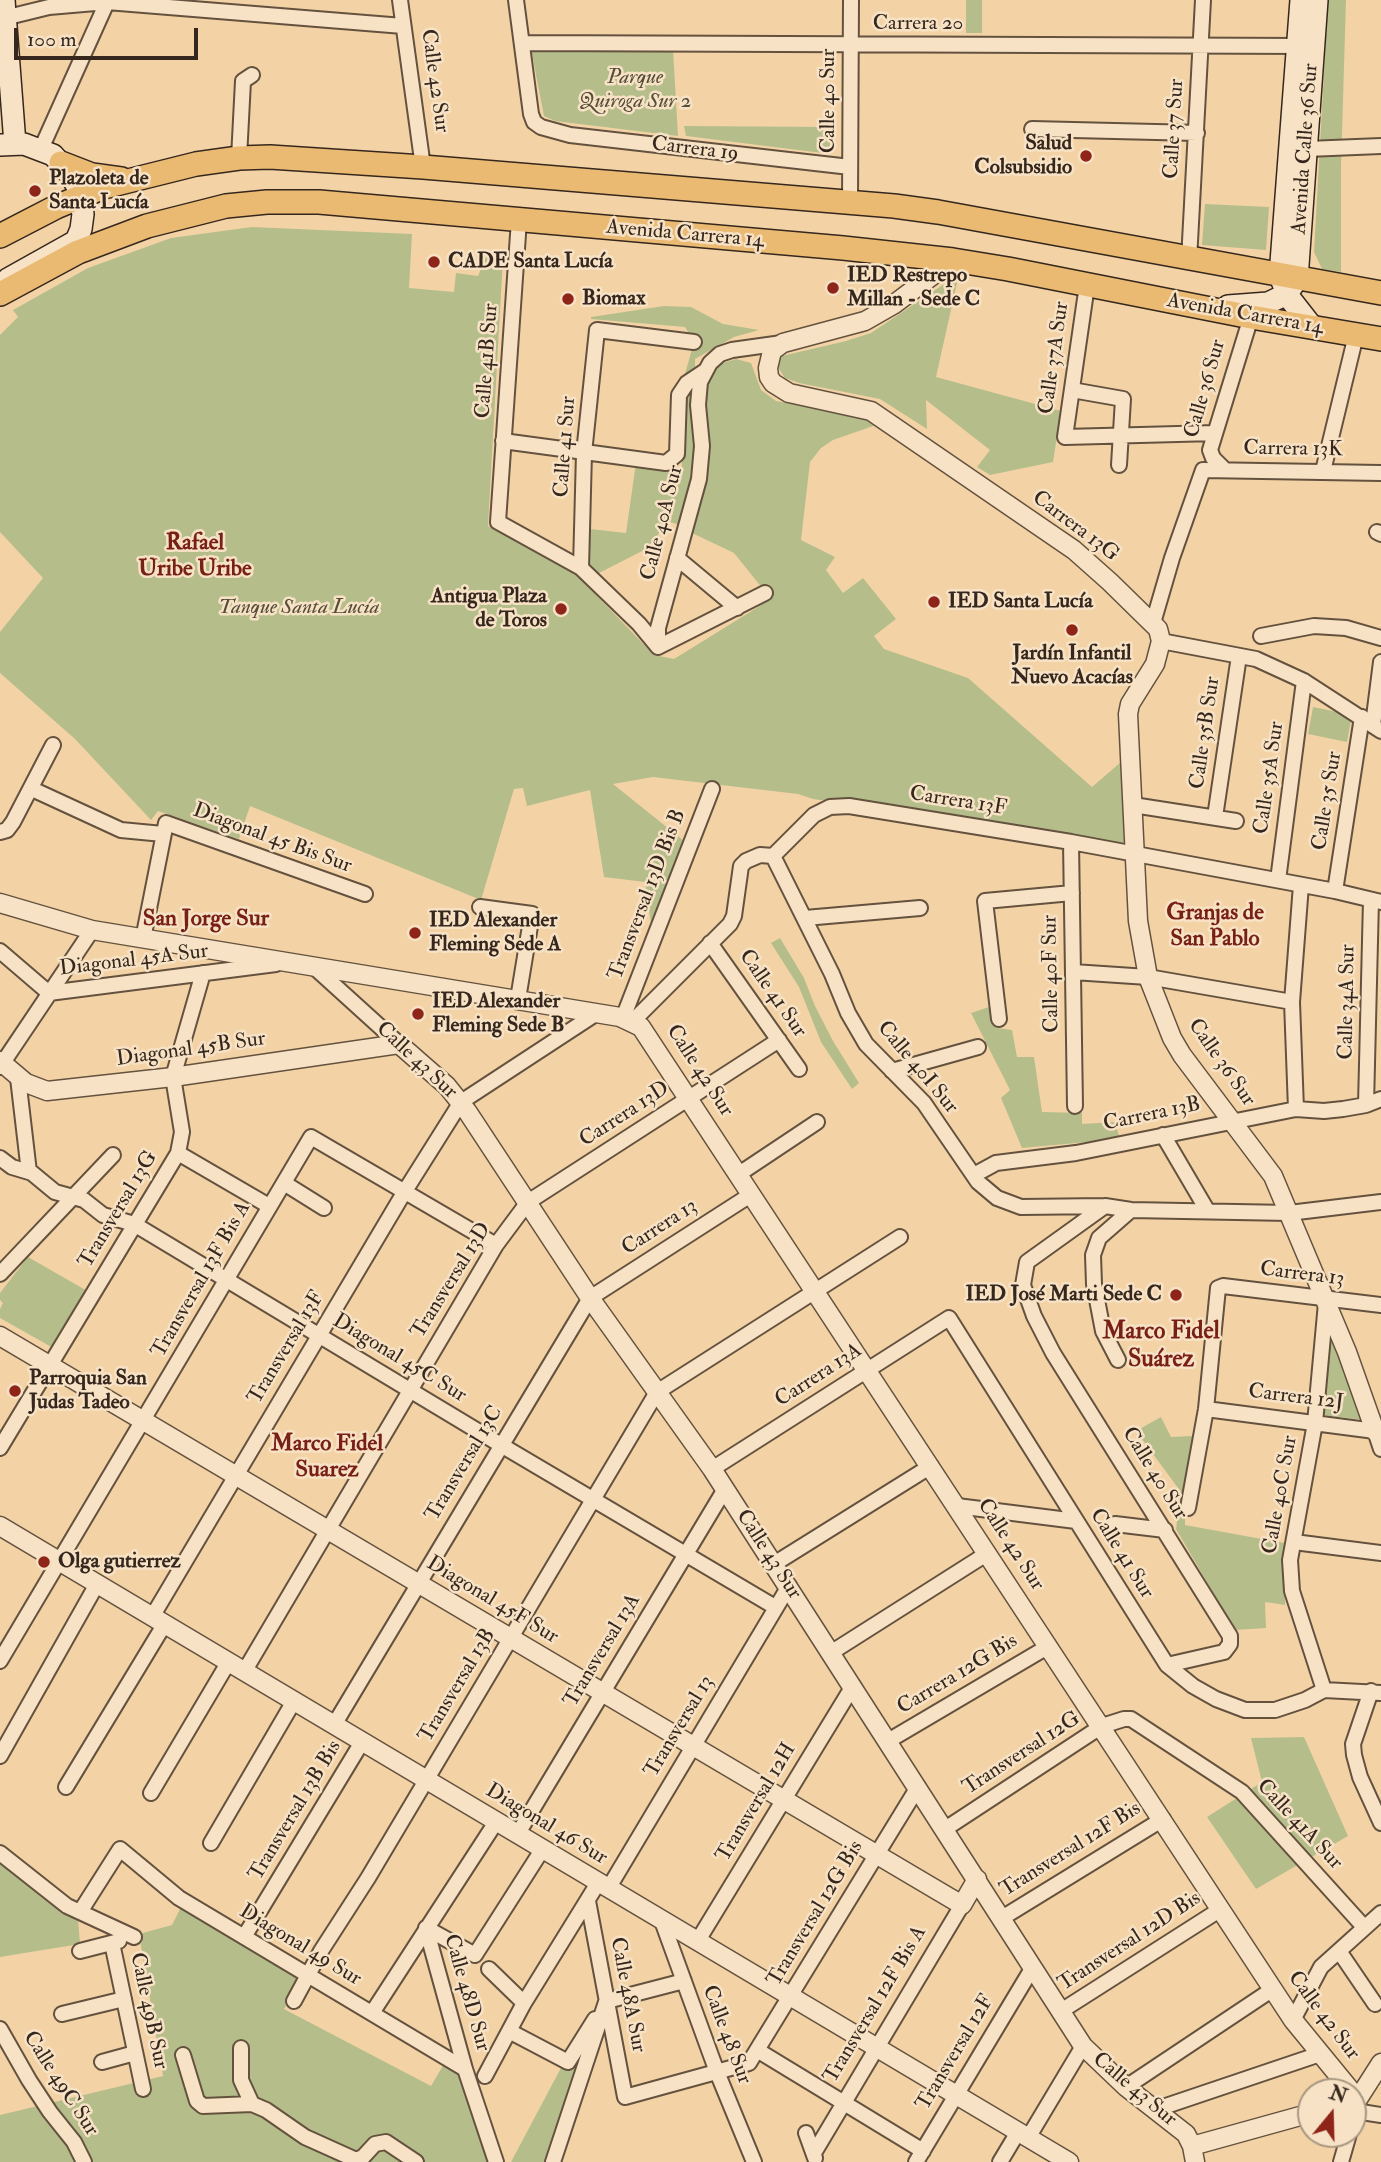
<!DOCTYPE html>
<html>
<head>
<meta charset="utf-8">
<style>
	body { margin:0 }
	#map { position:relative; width:1381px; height:2162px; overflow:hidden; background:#f3d3a6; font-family:"IM FELL Double Pica",serif }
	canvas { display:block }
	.north { position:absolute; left:1297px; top:2078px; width:70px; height:70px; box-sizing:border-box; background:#f7e2c5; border:2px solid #a99782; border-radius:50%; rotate:19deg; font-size:19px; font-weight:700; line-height:28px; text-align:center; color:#35271d }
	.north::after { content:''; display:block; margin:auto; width:24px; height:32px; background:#8f2418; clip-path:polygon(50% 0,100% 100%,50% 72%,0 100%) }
	.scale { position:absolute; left:14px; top:28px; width:184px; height:32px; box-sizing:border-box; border:4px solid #35271d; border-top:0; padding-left:9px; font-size:21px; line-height:24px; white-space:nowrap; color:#35271d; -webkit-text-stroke:5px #f7e2c5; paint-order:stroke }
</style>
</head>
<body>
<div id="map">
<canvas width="1381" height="2162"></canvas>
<div class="north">N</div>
<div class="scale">100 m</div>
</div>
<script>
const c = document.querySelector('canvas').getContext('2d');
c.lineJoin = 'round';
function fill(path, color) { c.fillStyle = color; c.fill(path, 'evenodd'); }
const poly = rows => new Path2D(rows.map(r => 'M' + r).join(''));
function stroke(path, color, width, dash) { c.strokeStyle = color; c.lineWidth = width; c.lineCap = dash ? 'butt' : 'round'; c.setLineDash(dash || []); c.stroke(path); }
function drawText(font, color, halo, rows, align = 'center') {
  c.font = font + ' "IM FELL Double Pica",serif'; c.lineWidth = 5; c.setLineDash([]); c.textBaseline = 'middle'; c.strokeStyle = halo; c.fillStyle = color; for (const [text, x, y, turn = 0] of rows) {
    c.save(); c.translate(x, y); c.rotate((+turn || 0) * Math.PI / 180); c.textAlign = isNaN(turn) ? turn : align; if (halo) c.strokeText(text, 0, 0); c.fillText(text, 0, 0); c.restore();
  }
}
fill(poly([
	[966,0,982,0,982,33,966,33],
	[1328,0,1346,0,1341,167,1341,272,1322,269,1314,252],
	[531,49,673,49,678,136,555,121,544,116],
	[684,126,831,127,830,154,686,136],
	[1205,204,1269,207,1266,250,1202,245],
	[252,227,412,234,409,288,454,292,456,273,478,276,486,257,503,258,488,526,576,574,654,655,674,659,771,599,734,553,692,533,708,463,703,390,720,364,736,359,751,363,761,390,776,401,861,417,876,425,833,440,821,448,810,462,801,540,835,557,826,570,843,593,863,578,896,619,874,636,884,649,968,678,1092,787,1121,762,1124,843,813,799,798,794,653,777,613,784,684,841,651,923,645,882,604,877,590,790,527,806,523,788,514,789,481,900,250,806,239,839,158,811,151,820,75,739,0,673,0,632,43,578,0,532,0,335,18,317,13,310,88,268,171,238],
	[959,274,936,377,1061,411,1053,462,990,475,977,467,990,450,926,400,927,429,880,399,799,383,785,378,779,369,779,363,782,356,846,341,871,333],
	[664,306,691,307,723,324,759,330,734,337,695,359,695,438,690,479,680,525,664,520,654,545,597,574,589,566,590,529,626,533,636,463,682,469,679,395,694,342,685,327,591,319,591,317],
	[1313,707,1352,715,1347,742,1308,734],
	[780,938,804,978,815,1006,833,1041,859,1083,852,1089,821,1042,799,987,771,943],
	[989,1007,997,1028,1012,1030,1017,1057,1034,1057,1042,1112,1082,1113,1082,1124,1115,1122,1120,1139,1022,1148,1001,1098,1010,1090,971,1013],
	[28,1257,89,1292,55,1349,0,1318,0,1309,3,1303,0,1300,0,1293],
	[1330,1327,1365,1420,1322,1415],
	[1161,1417,1171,1437,1193,1436,1185,1504,1185,1525,1284,1543,1285,1605,1265,1602,1266,1628,1235,1630,1176,1529,1181,1492,1136,1431],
	[1304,1737,1348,1836,1256,1889,1207,1817,1262,1782,1251,1738],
	[0,1859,18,1872,41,1897,78,1918,80,1944,0,1957],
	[181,1907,303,1980,284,2009,431,2086,444,2064,460,2075,491,2162,0,2162,0,2115,163,2076,139,1934,172,1925],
	[593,2030,549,2162,511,2162,562,2066,570,2069]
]), '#b5be8b');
const minor = poly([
	[400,0,423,167],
	[516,0,531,114,534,122,541,127,570,135,850,167],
	[0,19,49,7,107,2,403,26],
	[522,43,1306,46],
	[1032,129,1197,133],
	[41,149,108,0],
	[1307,149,1381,146],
	[239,158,243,81,252,75],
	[850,201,851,0],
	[519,220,498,522,581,568,639,624,658,647],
	[1189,260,1203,0],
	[1087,285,1065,437,1215,433],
	[1072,390,1123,399,1119,465],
	[503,441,666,463,677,454,679,395,687,383,705,371],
	[1225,470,1213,458,1210,450,1251,317],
	[1323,471,1356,335],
	[1377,532,1381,534],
	[677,558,737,608],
	[581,568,584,453,597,330,694,342],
	[1153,623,1172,558,1203,470,1381,473],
	[1261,636,1314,626,1346,628,1381,638],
	[1161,641,1256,659,1304,681,1381,731],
	[658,647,658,628,699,479,702,446,698,405,700,382,710,363,720,354,732,350,782,343],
	[658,647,765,593],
	[1373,725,1381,662],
	[32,789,121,830,163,834],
	[1133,805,1236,821],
	[1215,817,1239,656],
	[0,832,7,830,13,822,53,745],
	[1071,842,1075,1106],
	[773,856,832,974,848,1013,866,1044,924,1103,978,1182,997,1198,1021,1207,1105,1206,1131,1210,1289,1213,1381,1202],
	[1278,880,1304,681],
	[1335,891,1362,717],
	[480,907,532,914,518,999],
	[805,918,920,908],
	[143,939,166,823,365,894],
	[710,943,799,1069],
	[0,951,49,993,276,964],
	[313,966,399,1044],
	[1073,972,1148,977,1292,1002],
	[623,1018,712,789],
	[999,1019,985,901,1072,893],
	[633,1021,730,924,734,916,741,866,746,861,760,855,773,856,814,815,830,807,849,806,1071,842,1335,891,1381,902],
	[0,1067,92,930],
	[892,1071,978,1047],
	[18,1078,29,1172],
	[1366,1105,1371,900],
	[1296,1109,1292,1002,1301,885],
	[1163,1135,1207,1210],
	[178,1153,269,1206],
	[0,1158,12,1167,32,1173,55,1192,84,1200,103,1215,134,1224,501,1445,775,1607],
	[739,1174,817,1122],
	[974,1175,996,1163,1076,1153,1296,1109,1324,1111,1343,1109,1366,1105,1381,1099],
	[284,1183,324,1208],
	[1105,1206,1027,1262,1023,1285,1034,1316,1053,1353,1230,1636,1230,1644,1224,1652,1167,1665],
	[0,1274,113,1155],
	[1118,1360,1103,1331,1094,1284,1093,1255,1099,1238,1131,1210],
	[1206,1409,1375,1431,1381,1449],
	[0,1448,178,1153,182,1132,173,1077,203,973],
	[712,1469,949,1318,1167,1665,1193,1686,1216,1699,1245,1710,1275,1710,1305,1700,1324,1690],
	[957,1506,1076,1521],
	[1188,1508,1206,1409,1218,1288,1223,1286,1381,1305],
	[1115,1524,1165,1530],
	[1294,1542,1381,1553],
	[774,1564,931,1466],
	[152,1617,405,1191,461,1102,597,1013],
	[832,1652,988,1553],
	[0,1661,311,1137,496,1245],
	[244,1672,496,1245,528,1202,779,1040],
	[1324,1690,1292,1591,1290,1560,1315,1423,1326,1303],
	[1324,1690,1381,1693],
	[1371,1691,1353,1744,1354,1755,1360,1777,1381,1823],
	[334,1725,590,1298,752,1194],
	[888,1741,1049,1646],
	[0,1756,97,1584],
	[66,1787,164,1625],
	[151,1793,228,1663],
	[945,1829,1102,1726,1124,1719,1131,1719,1242,1792,1364,1927],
	[517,1835,725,1489],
	[211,1843,294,1701],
	[0,1853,67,1906,134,1937],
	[608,1889,789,1586],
	[588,1901,625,2097,749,2063,918,1787],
	[80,1912,120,1849,179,1898,465,2069],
	[1002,1918,1163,1819],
	[662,1921,717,2072,754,2162],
	[426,1928,465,2069,496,2162],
	[426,1928,475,1955,542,1850],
	[244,1937,362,1742],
	[697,1942,853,1686],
	[112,1943,143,2089],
	[80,1951,119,1941],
	[1339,1951,1375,2004],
	[489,1969,524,2003],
	[294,2001,321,1951,368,1878,657,1392,900,1237],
	[607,2001,684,1981],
	[1061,2011,1221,1909],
	[372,2013,496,1822],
	[62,2014,124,1999],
	[1293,2020,1321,1967,1381,1913],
	[0,2029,29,2080,50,2112,74,2142,84,2162],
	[509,2031,568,2062,595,2019],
	[241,2048,241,2080,252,2104],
	[757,2050,923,2151],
	[183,2055,197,2101,203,2106,252,2104,266,2110,305,2137,356,2160,363,2157,375,2144,386,2142,416,2162],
	[102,2062,135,2053],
	[485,2076,524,2003,598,1883],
	[1126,2087,1273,1989],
	[1154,2110,1320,2054],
	[1355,2111,1381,2115],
	[806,2133,815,2158],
	[1028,2138,1083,2046],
	[814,2153,962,1905],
	[553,2162,606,2002],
	[916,2162,1033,1967],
	[1000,2162,1018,2132],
	[1341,2162,1349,2134]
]);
const tertiary = poly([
	[953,260,893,305,865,321,783,343,772,351,768,368,769,377,773,383,789,393,871,411,1074,550,1110,582,1158,629,1161,641,1155,664,1130,704,1128,714,1138,921,1148,977,1172,1038,1182,1055,1273,1176,1347,1352,1375,1431,1381,1432],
	[0,903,92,930,620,1017,641,1027,1293,2020,1352,2092],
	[0,1061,26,1083,47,1091,173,1077,399,1044,447,1086,467,1111,590,1298,712,1469,1083,2046,1126,2087,1186,2134,1192,2146,1195,2162],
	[0,1336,962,1905,977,1879],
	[0,1526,1069,2162],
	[1358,2099,1381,2063],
	[1192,2146,1311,2113]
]);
const secondary = poly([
	[4,0,15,144],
	[1301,0,1280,276,1288,296,1313,328],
	[0,145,24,144,53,155,70,174,77,186,83,214,81,229,76,241,8,279],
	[1228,306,1268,303,1287,294,1297,279,1317,0]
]);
const primary = poly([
	[61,163,92,175,121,179],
	[0,236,56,207,104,187,196,164,239,158,270,157,423,167,894,206,938,212,1381,293],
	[0,294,78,252,147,226,226,206,267,202,319,202,843,248,953,260,1008,269,1251,317,1381,339]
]);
stroke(minor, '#64523f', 18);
stroke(tertiary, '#64523f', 21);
stroke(secondary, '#35271d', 24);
stroke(primary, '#35271d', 26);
stroke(minor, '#f7e2c5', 14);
stroke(tertiary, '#f7e2c5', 18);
stroke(secondary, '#f7e2c5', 21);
stroke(primary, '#eaba73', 23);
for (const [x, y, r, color] of [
	[1086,156,7,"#8f2418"],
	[35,191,7,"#8f2418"],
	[434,262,7,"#8f2418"],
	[833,288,7,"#8f2418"],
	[568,299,7,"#8f2418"],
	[934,602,7,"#8f2418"],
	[561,609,7,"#8f2418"],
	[1072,630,7,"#8f2418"],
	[415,933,7,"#8f2418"],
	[418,1014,7,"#8f2418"],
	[1176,1295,7,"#8f2418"],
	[15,1391,7,"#8f2418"],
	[44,1562,7,"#8f2418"]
]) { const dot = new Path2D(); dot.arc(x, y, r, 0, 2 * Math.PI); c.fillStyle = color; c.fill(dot); stroke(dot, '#f7e2c5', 2.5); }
drawText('21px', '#35271d', '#f7e2c5', [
	["Carrera 20",918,24],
	["Calle 42 Sur",434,81,82],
	["Calle 40 Sur",829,101,-90],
	["Calle 37 Sur",1175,129,-87],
	["Avenida Calle 36 Sur",1306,149,-86],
	["Carrera 19",695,150,7],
	["Avenida Carrera 14",685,235,5],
	["Avenida Carrera 14",1245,315,10],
	["Calle 37A Sur",1055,358,-82],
	["Calle 41B Sur",488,361,-86],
	["Calle 36 Sur",1206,389,-74],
	["Calle 41 Sur",566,447,-86],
	["Carrera 13K",1293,450,1],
	["Calle 40A Sur",663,523,-76],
	["Carrera 13G",1075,527,37],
	["Calle 35B Sur",1206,733,-82],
	["Calle 35A Sur",1270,778,-82],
	["Calle 35 Sur",1328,801,-81],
	["Carrera 13F",958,802,9],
	["Diagonal 45 Bis Sur",272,839,20],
	["Transversal 13D Bis B",648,895,-69],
	["Diagonal 45A Sur",134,961,-7],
	["Calle 40F Sur",1052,974,-91],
	["Calle 41 Sur",772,994,55],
	["Calle 34A Sur",1348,1002,-89],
	["Diagonal 45B Sur",191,1050,-8],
	["Calle 43 Sur",416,1061,43],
	["Calle 36 Sur",1221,1063,55],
	["Calle 40I Sur",917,1068,50],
	["Calle 42 Sur",699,1071,57],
	["Carrera 13D",625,1115,-33],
	["Carrera 13B",1152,1115,-12],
	["Transversal 13G",119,1210,-59],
	["Carrera 13",660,1228,-33],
	["Carrera 13",1302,1275,7],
	["Transversal 13F Bis A",202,1280,-60],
	["Transversal 13D",452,1281,-58],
	["Transversal 13F",287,1348,-59],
	["Diagonal 45C Sur",399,1359,31],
	["Carrera 13A",819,1376,-33],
	["Carrera 12J",1296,1398,7],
	["Transversal 13C",465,1464,-59],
	["Calle 40 Sur",1154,1474,58],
	["Calle 40C Sur",1281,1495,-80],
	["Calle 42 Sur",1010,1545,57],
	["Calle 41 Sur",1121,1554,58],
	["Calle 43 Sur",768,1555,57],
	["Diagonal 45F Sur",492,1601,31],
	["Transversal 13A",603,1651,-59],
	["Carrera 12G Bis",958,1675,-31],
	["Transversal 13B",458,1686,-59],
	["Transversal 13",680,1727,-59],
	["Transversal 12G",1022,1754,-33],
	["Transversal 12H",757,1803,-59],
	["Transversal 13B Bis",296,1811,-59],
	["Diagonal 46 Sur",546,1825,31],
	["Calle 41A Sur",1299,1825,47],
	["Transversal 12F Bis",1071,1850,-32],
	["Transversal 12G Bis",816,1914,-59],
	["Transversal 12D Bis",1130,1942,-33],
	["Diagonal 49 Sur",300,1946,31],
	["Calle 48D Sur",466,1993,74],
	["Calle 48A Sur",627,1995,79],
	["Transversal 12F Bis A",876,2005,-59],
	["Calle 49B Sur",148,2011,78],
	["Calle 42 Sur",1323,2016,53],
	["Calle 48 Sur",726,2035,69],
	["Transversal 12F",956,2053,-59],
	["Calle 49C Sur",60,2084,57],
	["Calle 43 Sur",1134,2090,40]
]);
drawText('italic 21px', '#554d38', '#f7e2c5', [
	["Parque",635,78],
	["Quiroga Sur 2",635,102],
	["Tanque Santa Lucía",299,608]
]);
drawText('bold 21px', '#35271d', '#f7e2c5', [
	["Salud",1072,144,"right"],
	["Colsubsidio",1072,168,"right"],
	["Plazoleta de",49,179],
	["Santa Lucía",49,203],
	["CADE Santa Lucía",448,262],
	["IED Restrepo",847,276],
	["Millan - Sede C",847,300],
	["Biomax",582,299],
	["Antigua Plaza",547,597,"right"],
	["de Toros",547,621,"right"],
	["IED Santa Lucía",948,602],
	["Jardín Infantil",1072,654,"center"],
	["Nuevo Acacías",1072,678,"center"],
	["IED Alexander",429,921],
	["Fleming Sede A",429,945],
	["IED Alexander",432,1002],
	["Fleming Sede B",432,1026],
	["IED José Marti Sede C",1162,1295,"right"],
	["Parroquia San",29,1379],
	["Judas Tadeo",29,1403],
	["Olga gutierrez",58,1562]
], 'left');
drawText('bold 23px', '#7a1f14', '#f7e2c5', [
	["Rafael",195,544],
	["Uribe Uribe",195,570],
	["Granjas de",1215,914],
	["San Pablo",1215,940],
	["San Jorge Sur",206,920],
	["Marco Fidel",327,1445],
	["Suarez",327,1471]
]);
drawText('bold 24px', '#7a1f14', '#f7e2c5', [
	["Marco Fidel",1161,1333],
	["Suárez",1161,1361]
]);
</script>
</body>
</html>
